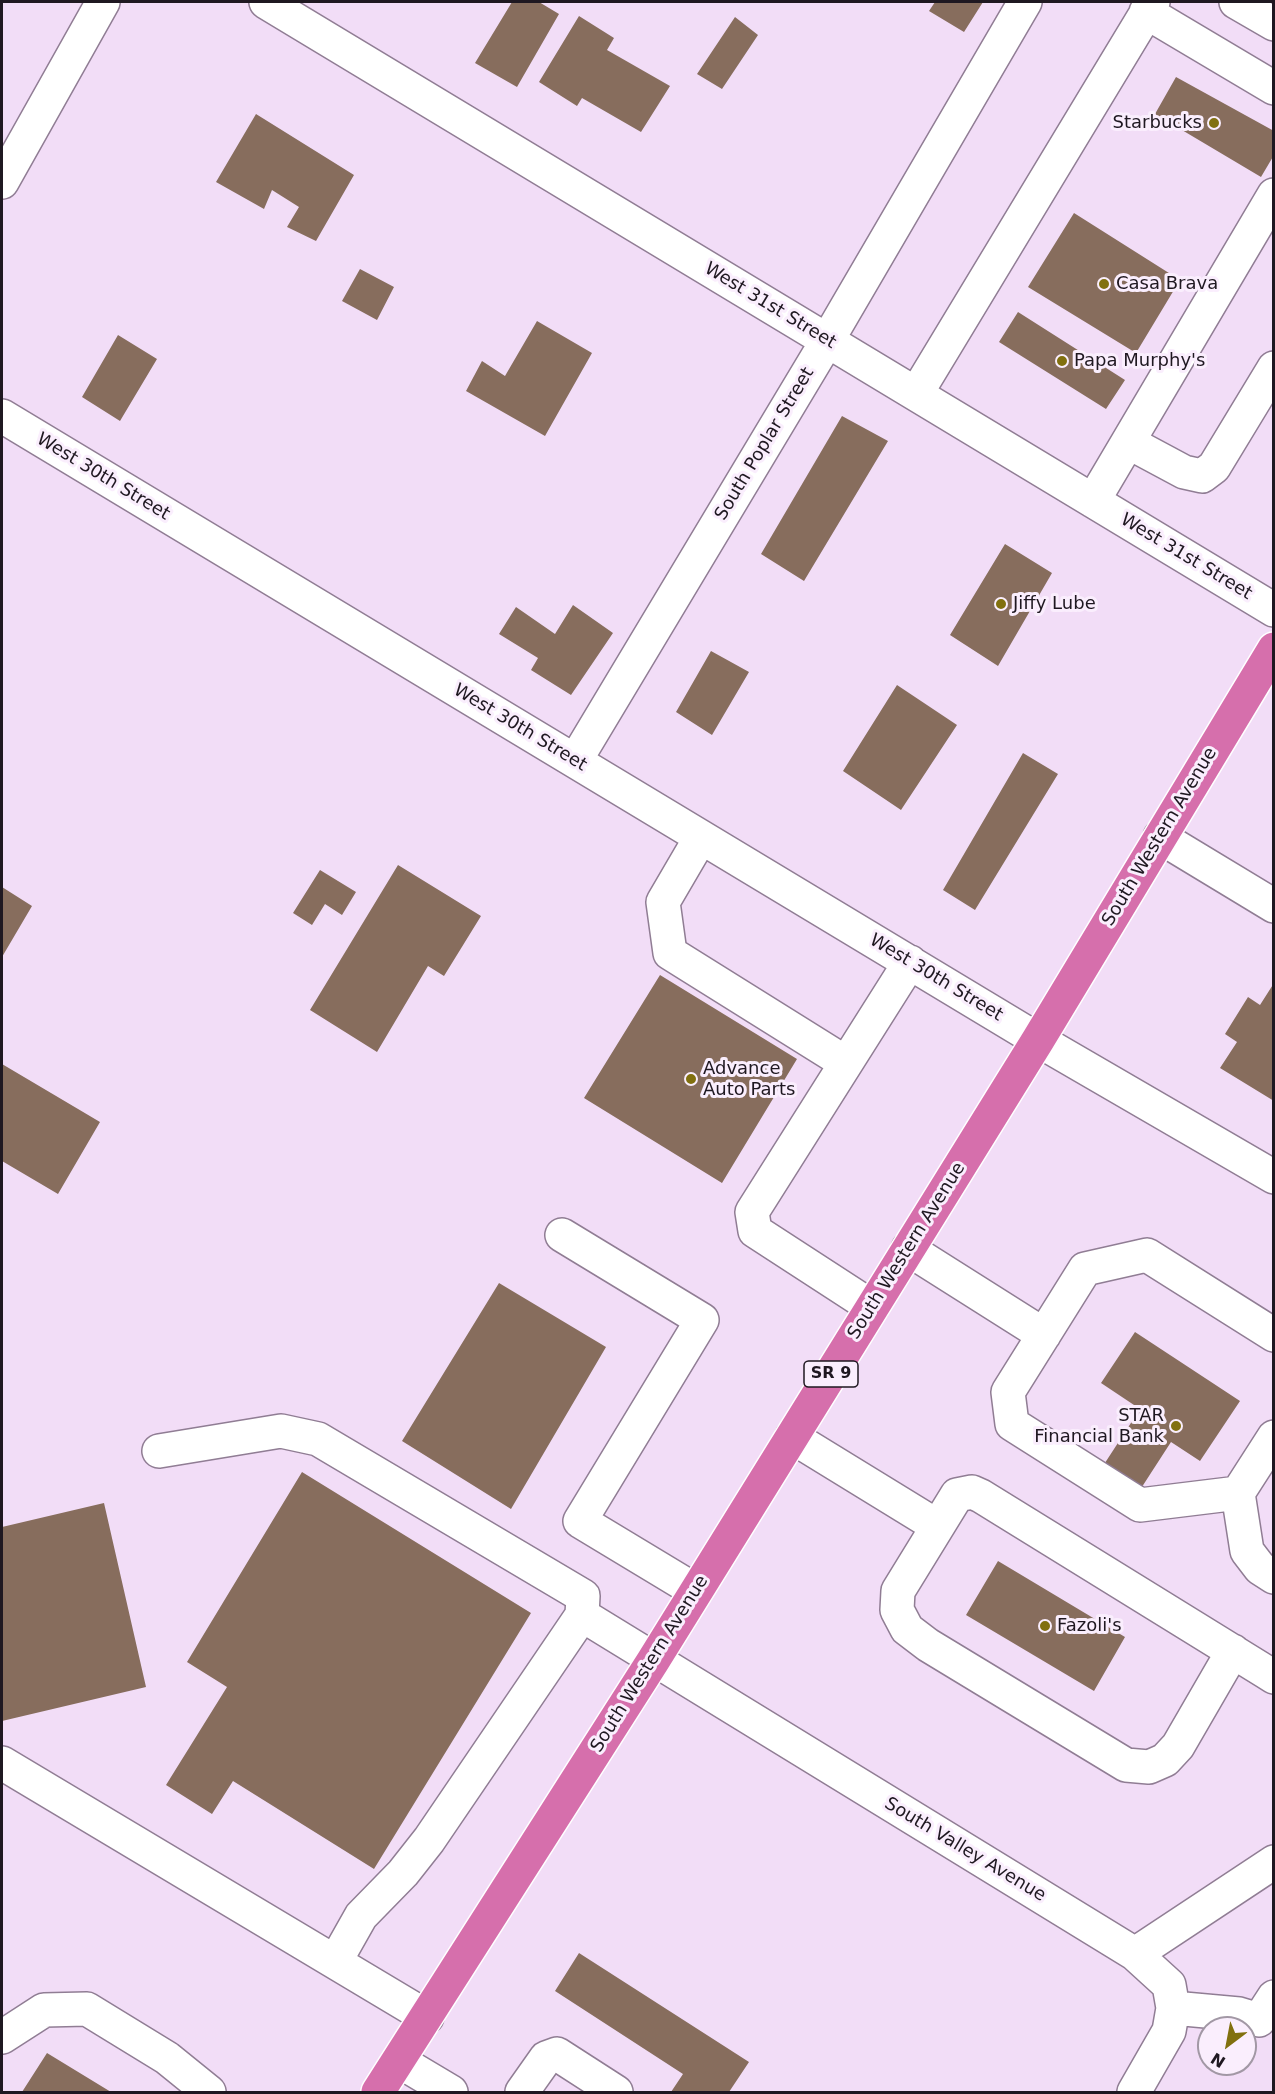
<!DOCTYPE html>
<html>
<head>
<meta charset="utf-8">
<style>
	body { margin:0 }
	#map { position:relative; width:1275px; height:2094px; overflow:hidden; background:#f2ddf7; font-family:"DejaVu Sans",sans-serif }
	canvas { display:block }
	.frame { position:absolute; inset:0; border:3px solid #1f1821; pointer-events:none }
	.north { position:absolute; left:1197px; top:2016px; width:60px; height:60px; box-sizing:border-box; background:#faeefd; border:2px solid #a298a5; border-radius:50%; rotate:212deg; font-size:16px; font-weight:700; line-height:24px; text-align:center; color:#1f1821 }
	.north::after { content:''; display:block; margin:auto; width:21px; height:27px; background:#81700f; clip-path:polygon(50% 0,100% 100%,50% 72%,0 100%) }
</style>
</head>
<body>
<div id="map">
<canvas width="1275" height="2094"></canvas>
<div class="frame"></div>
<div class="north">N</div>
</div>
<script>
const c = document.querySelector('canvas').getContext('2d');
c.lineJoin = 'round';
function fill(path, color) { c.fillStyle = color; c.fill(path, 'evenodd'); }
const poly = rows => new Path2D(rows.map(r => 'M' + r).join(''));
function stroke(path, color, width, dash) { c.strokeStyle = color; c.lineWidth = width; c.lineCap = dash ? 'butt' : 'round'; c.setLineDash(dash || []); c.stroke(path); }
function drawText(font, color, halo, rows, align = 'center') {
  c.font = font + ' "DejaVu Sans",sans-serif'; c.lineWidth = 6; c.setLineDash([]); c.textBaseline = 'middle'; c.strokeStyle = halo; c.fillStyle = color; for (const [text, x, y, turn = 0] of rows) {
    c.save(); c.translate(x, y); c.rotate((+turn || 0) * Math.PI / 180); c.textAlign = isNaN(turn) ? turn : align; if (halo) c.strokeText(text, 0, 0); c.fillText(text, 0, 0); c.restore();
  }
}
fill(poly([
	[512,2,539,2,559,14,517,87,475,63],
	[935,2,983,2,964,32,929,11],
	[579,16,614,38,607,50,670,86,641,132,582,98,577,106,539,82],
	[735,17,758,35,722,89,697,74],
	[1176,77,1274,131,1274,155,1261,177,1155,114],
	[256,114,354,175,316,241,287,227,299,207,272,190,264,209,216,182],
	[1074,213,1180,280,1136,353,1028,287],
	[360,269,394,287,377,320,342,301],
	[1018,312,1125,380,1106,409,999,342],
	[537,321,592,353,545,436,466,391,482,361,505,376],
	[118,335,157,359,120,421,82,397],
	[842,416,888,441,804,581,761,554],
	[1005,544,1052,573,998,666,950,635],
	[573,605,613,633,571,695,531,670,538,658,499,634,516,607,555,634],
	[711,651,749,672,712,735,676,712],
	[897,685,957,725,901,810,843,771],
	[1023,753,1058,774,975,910,943,890],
	[398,865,481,916,444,976,428,966,377,1052,310,1010],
	[320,870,356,892,342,915,325,904,312,925,293,913],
	[2,887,32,906,2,957],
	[660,975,797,1059,722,1183,584,1098],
	[1274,983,1274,1101,1220,1068,1237,1042,1225,1034,1248,997,1260,1005],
	[2,1064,100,1122,58,1194,2,1161],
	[499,1283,606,1347,511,1509,402,1441],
	[1135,1332,1240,1401,1200,1461,1171,1442,1138,1493,1101,1469,1140,1409,1101,1383],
	[302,1472,531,1613,374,1869,233,1781,212,1814,166,1785,227,1687,187,1662],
	[104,1503,146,1687,2,1721,2,1527],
	[998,1561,1125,1637,1094,1691,966,1615],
	[579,1953,749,2062,729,2092,671,2092,683,2074,555,1991],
	[47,2053,111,2092,22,2092]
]), '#876d5d');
const minor = poly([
	[266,2,1274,610],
	[1236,2,1274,24],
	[1146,12,1274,88],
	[2,182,103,2],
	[916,394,1153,2],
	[2,416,1038,1040,1274,1177],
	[1128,442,1184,472,1202,476,1214,467,1274,368],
	[1093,501,1274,195],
	[575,761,827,341,1025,2],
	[701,837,663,902,670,953,846,1063],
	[1160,837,1274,906],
	[562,1235,702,1320,580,1521,696,1591],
	[908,1249,1044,1335],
	[872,1307,755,1231,752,1212,910,962],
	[792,1437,937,1526],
	[1274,1437,1238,1493,1247,1551,1260,1568,1274,1577],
	[159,1451,281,1431,318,1439,583,1596,582,1615],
	[1238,1493,1140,1505,1012,1424,1008,1392,1085,1269,1147,1255,1274,1335],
	[1233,1651,1178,1746,1165,1760,1149,1767,1126,1765,928,1645,907,1629,897,1610,898,1591,957,1495,972,1492,981,1496,1266,1672,1274,1677],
	[2,1763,427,2017],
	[335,1962,361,1916,403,1873,429,1840,582,1615,1135,1954,1274,1862],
	[1173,2008,1239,2014,1259,2020,1274,1997],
	[2,2037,44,2010,87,2009,167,2058,209,2092],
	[399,2061,451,2092],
	[522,2092,546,2058,557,2054,616,2092],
	[1134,2092,1169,2031,1173,2008,1169,1985,1135,1954]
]);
const highway = poly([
	[378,2092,653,1661,1038,1040,1274,649]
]);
stroke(minor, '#907d94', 36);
stroke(highway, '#fff', 36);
stroke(minor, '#fff', 33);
stroke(highway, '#d66fac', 33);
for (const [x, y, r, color] of [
	[1214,123,6,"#81700f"],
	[1104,284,6,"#81700f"],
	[1062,361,6,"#81700f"],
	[1001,604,6,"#81700f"],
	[691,1079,6,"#81700f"],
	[1176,1426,6,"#81700f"],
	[1045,1626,6,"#81700f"]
]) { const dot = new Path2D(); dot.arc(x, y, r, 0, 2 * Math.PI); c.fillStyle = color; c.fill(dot); stroke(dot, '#faeefd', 2); }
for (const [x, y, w] of [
	[831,1374,54]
]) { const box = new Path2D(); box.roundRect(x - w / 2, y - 13, w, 26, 4.5); c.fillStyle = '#faeefd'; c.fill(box); stroke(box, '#1f1821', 1.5); }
drawText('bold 16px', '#1f1821', null, [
	["SR 9",831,1374]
]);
drawText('18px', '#1f1821', '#faeefd', [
	["Starbucks",1202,123,"right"],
	["Casa Brava",1116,284],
	["Papa Murphy's",1074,361],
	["Jiffy Lube",1013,604],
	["Advance",703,1069],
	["Auto Parts",703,1090],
	["STAR",1164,1416,"right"],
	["Financial Bank",1164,1437,"right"],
	["Fazoli's",1057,1626]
], 'left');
drawText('18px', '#1f1821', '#faeefd', [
	["West 31st Street",770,306,31],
	["South Poplar Street",765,444,-59],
	["West 30th Street",103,477,31],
	["West 31st Street",1186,557,31],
	["West 30th Street",520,728,31],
	["South Western Avenue",1160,837,-59],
	["West 30th Street",936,978,31],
	["South Western Avenue",907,1251,-58],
	["South Western Avenue",650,1664,-58],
	["South Valley Avenue",965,1850,31]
]);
</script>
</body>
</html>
